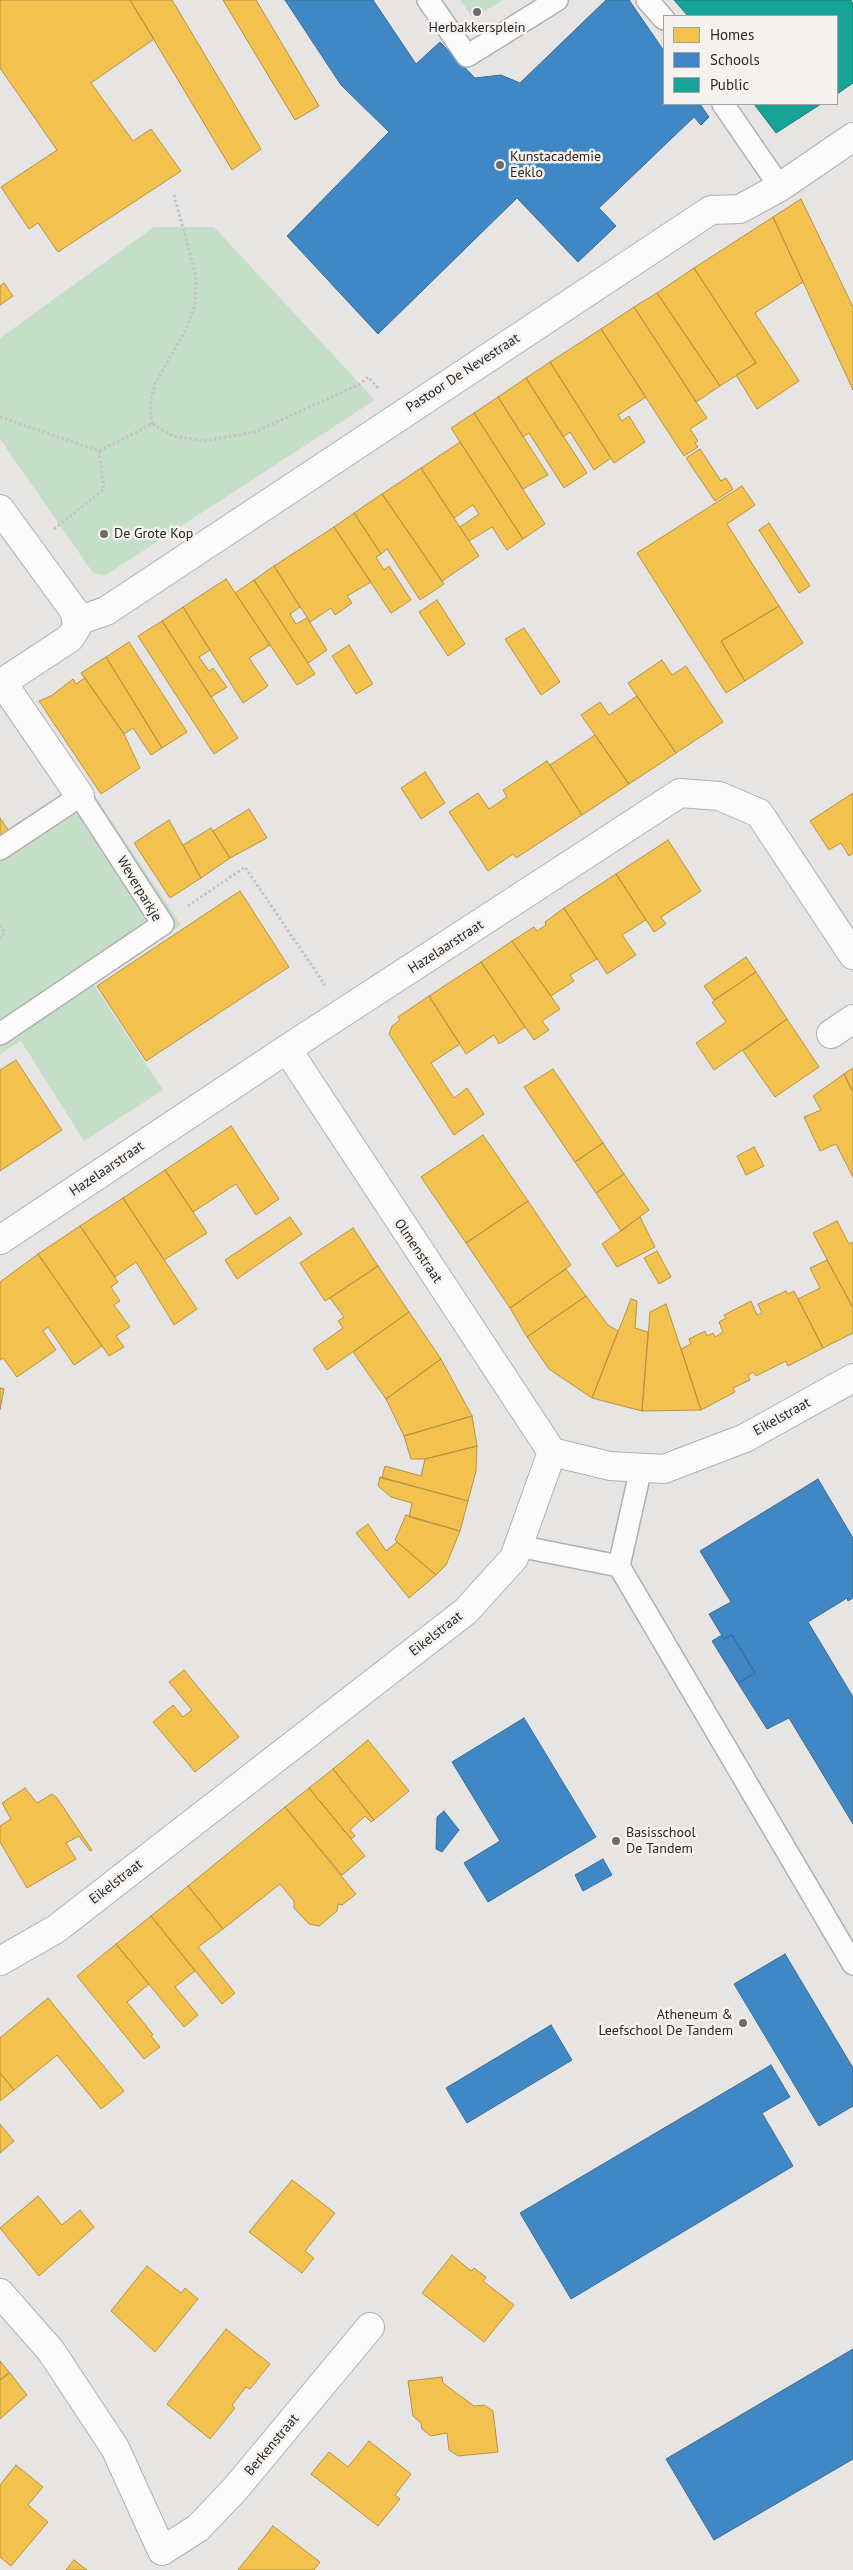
<!DOCTYPE html>
<html>
<head>
<meta charset="utf-8">
<style>
	body { margin:0 }
	#map { position:relative; width:853px; height:2570px; overflow:hidden; background:#e7e5e3; font-family:"PT Sans",sans-serif }
	canvas { display:block }
	.legend { position:absolute; left:663px; top:15px; width:175px; height:90px; box-sizing:border-box; background:#f5f2ef; border:1px solid #a4a29f; margin:0; padding:6px 9px; list-style:none; font-size:15px; color:#2a2928 }
	.legend li { display:flex; align-items:center; gap:10px; height:25px }
	.legend b { width:25px; border:1px solid #a4a29f }
</style>
</head>
<body>
<div id="map">
<canvas width="853" height="2570"></canvas>
<ul class="legend">
<li><b style="height:14px;background:#f2c14e"></b>Homes</li>
<li><b style="height:14px;background:#3f88c5"></b>Schools</li>
<li><b style="height:14px;background:#17a398"></b>Public</li>
</ul>
</div>
<script>
const c = document.querySelector('canvas').getContext('2d');
c.lineJoin = 'round';
function fill(path, color) { c.fillStyle = color; c.fill(path, 'evenodd'); }
const poly = rows => new Path2D(rows.map(r => 'M' + r).join(''));
function stroke(path, color, width, dash) { c.strokeStyle = color; c.lineWidth = width; c.lineCap = dash ? 'butt' : 'round'; c.setLineDash(dash || []); c.stroke(path); }
function drawText(font, color, halo, rows, align = 'center') {
  c.font = font + ' "PT Sans",sans-serif'; c.lineWidth = 5; c.setLineDash([]); c.textBaseline = 'middle'; c.strokeStyle = halo; c.fillStyle = color; for (const [text, x, y, turn = 0] of rows) {
    c.save(); c.translate(x, y); c.rotate((+turn || 0) * Math.PI / 180); c.textAlign = isNaN(turn) ? turn : align; if (halo) c.strokeText(text, 0, 0); c.fillText(text, 0, 0); c.restore();
  }
}
fill(poly([
	[460,0,503,0,473,18],
	[154,227,214,227,375,400,106,575,93,573,0,439,0,338],
	[87,784,181,925,93,983,163,1090,84,1141,21,1041,0,1054,0,840]
]), '#c5dec8');
const homes = poly([
	[0,0,130,0,154,39,91,83,133,141,151,129,181,171,58,252,38,223,29,229,1,187,57,150,0,68,0,0],
	[130,0,172,0,261,149,232,170,130,0],
	[223,0,256,0,319,106,295,120,223,0],
	[801,199,853,307,853,390,773,217,801,199],
	[773,217,803,282,755,313,799,381,757,409,736,375,756,363,694,268,773,217],
	[694,268,756,363,720,386,657,293,694,268],
	[4,283,13,296,0,305,0,286,4,283],
	[657,293,720,386,696,402,634,307,657,293],
	[634,307,707,418,690,429,698,441,695,443,698,447,684,456,601,329,634,307],
	[601,329,646,397,618,415,622,421,629,416,645,442,614,463,550,362,601,329],
	[550,362,611,458,594,470,570,432,563,437,526,378,550,362],
	[526,378,587,473,564,488,529,433,523,437,498,397,526,378],
	[498,397,548,475,523,489,474,413,498,397],
	[474,413,545,524,523,539,451,428,474,413],
	[460,442,523,539,507,550,492,527,469,541,460,527,479,514,473,505,454,518,421,468,460,442],
	[700,449,721,481,726,478,733,489,715,501,686,458,700,449],
	[421,468,479,556,442,581,382,494,421,468],
	[742,486,755,505,727,524,779,606,721,641,745,681,726,693,637,553,742,486],
	[382,494,444,584,420,600,387,549,381,554,354,513,382,494],
	[354,513,381,554,376,557,384,570,389,566,411,600,391,613,334,527,354,513],
	[769,523,810,586,799,593,759,530,769,523],
	[334,527,371,582,347,596,352,603,335,615,331,608,310,622,274,566,334,527],
	[274,566,300,607,290,614,296,624,307,618,327,650,308,663,254,580,274,566],
	[226,579,270,645,249,658,268,686,243,703,183,607,226,579],
	[254,580,315,674,297,685,235,593,254,580],
	[437,600,465,644,448,656,419,612,437,600],
	[779,606,803,643,745,681,721,641,779,606],
	[183,607,210,650,199,657,209,671,213,668,227,687,211,697,162,621,183,607],
	[162,621,238,738,214,754,138,636,162,621],
	[524,628,560,682,541,695,505,639,524,628],
	[129,642,187,732,162,748,106,657,129,642],
	[349,645,373,684,356,694,332,656,349,645],
	[106,657,162,748,151,755,133,728,124,734,81,673,106,657],
	[662,660,672,675,686,666,723,722,676,753,628,683,662,660],
	[85,678,124,734,140,768,101,794,39,701,51,696,73,679,76,684,85,678],
	[637,696,676,753,629,784,581,715,600,702,609,715,637,696],
	[595,735,629,784,582,815,550,765,595,735],
	[547,761,582,815,516,858,513,854,488,871,449,812,478,793,489,809,507,797,503,790,547,761],
	[425,772,445,803,421,819,401,788,425,772],
	[853,793,853,853,849,856,841,843,829,850,810,821,853,793],
	[249,809,267,838,230,858,213,831,249,809],
	[0,818,9,831,0,837,0,818],
	[169,820,201,878,170,898,134,843,169,820],
	[211,828,230,858,201,878,183,845,211,828],
	[668,840,701,891,661,917,666,924,654,932,616,874,668,840],
	[616,874,646,920,622,935,636,955,607,974,564,908,616,874],
	[240,891,289,967,146,1061,97,986,240,891],
	[564,908,597,959,570,975,574,981,551,996,512,941,534,927,537,931,546,925,545,922,564,908],
	[512,941,560,1009,542,1021,549,1030,534,1040,481,962,512,941],
	[746,957,756,972,714,1000,704,986,746,957],
	[481,962,525,1027,499,1044,494,1035,466,1054,429,996,481,962],
	[756,972,787,1019,714,1070,696,1043,726,1022,712,1002,756,972],
	[429,996,460,1044,431,1063,454,1098,467,1088,484,1114,454,1135,389,1034,392,1026,400,1020,398,1017,429,996],
	[787,1019,819,1067,775,1097,743,1051,787,1019],
	[16,1060,62,1130,0,1171,0,1070,16,1060],
	[853,1068,853,1092,844,1074,853,1068],
	[553,1069,603,1143,575,1162,524,1087,553,1069],
	[844,1074,853,1092,853,1177,836,1144,820,1151,804,1117,821,1110,813,1096,844,1074],
	[231,1126,279,1199,256,1215,236,1184,193,1212,165,1170,231,1126],
	[483,1135,528,1201,466,1243,421,1177,483,1135],
	[603,1143,624,1174,596,1193,575,1162,603,1143],
	[754,1147,764,1166,746,1175,737,1156,754,1147],
	[165,1170,207,1233,164,1260,123,1198,165,1170],
	[624,1174,649,1210,621,1231,596,1193,624,1174],
	[123,1198,197,1309,174,1325,136,1262,115,1277,80,1226,123,1198],
	[528,1201,571,1265,510,1308,466,1243,528,1201],
	[290,1217,302,1234,237,1279,225,1260,290,1217],
	[640,1217,655,1247,617,1267,602,1244,640,1217],
	[837,1221,849,1244,853,1242,853,1308,813,1233,837,1221],
	[80,1226,118,1282,111,1287,120,1301,114,1305,130,1327,116,1336,124,1347,109,1356,38,1254,80,1226],
	[353,1228,378,1266,325,1301,300,1263,353,1228],
	[657,1251,671,1277,659,1284,644,1258,657,1251],
	[38,1254,102,1346,74,1365,48,1327,43,1331,56,1350,17,1377,3,1358,0,1360,0,1282,38,1254],
	[827,1260,853,1308,853,1333,823,1348,798,1299,820,1288,810,1268,827,1260],
	[378,1266,409,1312,327,1370,313,1349,343,1328,338,1321,344,1317,330,1298,378,1266],
	[566,1269,586,1296,527,1337,510,1308,566,1269],
	[786,1291,788,1294,794,1291,823,1348,788,1366,786,1361,756,1376,753,1372,748,1375,750,1380,733,1388,735,1392,701,1410,681,1349,691,1344,689,1339,705,1331,707,1336,713,1333,715,1337,723,1332,719,1322,726,1318,724,1315,751,1301,757,1315,762,1313,758,1304,786,1291],
	[586,1296,608,1325,618,1331,592,1398,549,1369,527,1337,586,1296],
	[631,1299,637,1301,635,1328,648,1332,642,1411,592,1398,631,1299],
	[666,1304,681,1349,701,1410,642,1411,650,1312,666,1304],
	[409,1312,441,1359,386,1399,353,1352,409,1312],
	[441,1359,472,1416,404,1436,386,1399,441,1359],
	[0,1388,4,1389,0,1410,0,1388],
	[472,1416,477,1446,425,1459,411,1459,404,1436,472,1416],
	[477,1446,476,1471,468,1501,382,1478,385,1466,421,1476,425,1459,477,1446],
	[380,1477,468,1501,460,1531,409,1517,412,1503,391,1497,378,1486,380,1477],
	[406,1515,460,1531,446,1565,436,1575,395,1540,406,1515],
	[368,1524,386,1551,397,1542,436,1575,409,1598,356,1533,368,1524],
	[184,1670,239,1737,195,1772,153,1722,173,1705,183,1717,192,1710,169,1682,184,1670],
	[368,1740,409,1791,374,1820,333,1769,368,1740],
	[333,1769,374,1820,371,1822,365,1816,350,1830,355,1836,351,1839,309,1788,333,1769],
	[25,1788,37,1803,52,1794,57,1798,92,1850,90,1851,79,1836,66,1843,76,1859,27,1888,0,1842,0,1826,11,1819,2,1803,25,1788],
	[309,1788,365,1856,342,1875,285,1807,309,1788],
	[285,1807,356,1894,342,1905,338,1904,337,1911,319,1926,309,1924,294,1908,294,1901,280,1884,223,1929,188,1886,285,1807],
	[188,1886,223,1929,198,1947,235,1993,222,2004,151,1916,188,1886],
	[151,1916,195,1971,175,1987,198,2015,184,2027,116,1944,151,1916],
	[116,1944,149,1984,127,2002,151,2032,153,2035,151,2036,160,2047,144,2059,77,1976,116,1944],
	[48,1998,124,2091,101,2109,57,2055,14,2090,0,2073,0,2038,48,1998],
	[0,2073,14,2090,0,2101,0,2073],
	[0,2124,14,2141,0,2153,0,2124],
	[292,2180,335,2213,305,2251,314,2258,302,2273,249,2232,292,2180],
	[38,2196,62,2225,80,2210,94,2227,39,2276,0,2228,38,2196],
	[452,2255,471,2271,474,2268,486,2277,483,2281,514,2305,484,2342,422,2293,452,2255],
	[147,2266,181,2293,185,2288,198,2299,155,2352,111,2311,147,2266],
	[226,2329,270,2364,250,2389,246,2387,232,2405,235,2408,210,2439,167,2404,226,2329],
	[0,2361,9,2372,0,2380,0,2361],
	[10,2373,27,2395,0,2419,0,2380,10,2373],
	[442,2377,443,2383,474,2406,484,2405,493,2411,498,2452,458,2456,449,2450,447,2433,431,2436,422,2429,421,2423,413,2416,408,2381,442,2377],
	[369,2441,411,2474,395,2495,400,2499,378,2526,311,2474,329,2452,348,2467,369,2441],
	[16,2465,43,2487,28,2505,48,2522,11,2566,0,2557,0,2485,16,2465],
	[273,2526,320,2562,314,2570,238,2570,273,2526],
	[74,2560,87,2570,66,2570,74,2560]
]);
fill(homes, '#f2c14e');
stroke(homes, '#b69343', 1);
const schools = poly([
	[285,0,373,0,416,64,440,42,475,78,501,75,520,83,606,0,629,0,664,51,664,104,700,104,709,117,701,125,694,117,599,208,616,226,578,262,517,198,378,334,287,236,389,132,341,85,285,0],
	[818,1479,853,1538,853,1598,848,1601,847,1598,808,1622,853,1697,853,1824,789,1718,767,1729,738,1683,755,1673,732,1635,724,1639,709,1614,731,1602,700,1551,818,1479],
	[722,1635,724,1639,732,1635,755,1673,738,1683,712,1641,722,1635],
	[524,1718,596,1837,488,1902,464,1863,500,1841,452,1762,524,1718],
	[444,1811,459,1830,442,1852,436,1849,437,1817,444,1811],
	[603,1859,612,1875,583,1891,575,1875,603,1859],
	[785,1954,853,2068,853,2106,819,2126,734,1984,785,1954],
	[551,2025,572,2060,467,2123,446,2088,551,2025],
	[771,2065,790,2097,762,2113,793,2166,571,2299,520,2213,771,2065],
	[853,2349,853,2459,714,2540,666,2459,853,2349]
]);
fill(schools, '#3f88c5');
stroke(schools, '#396c96', 1);
const public = poly([
	[674,0,851,0,853,4,853,83,837,94,837,16,688,16,674,0],
	[754,104,821,104,776,133,754,104]
]);
fill(public, '#17a398');
stroke(public, '#1d7e76', 1);
const service = poly([
	[428,0,467,56,557,0],
	[647,0,664,19],
	[723,104,780,187],
	[0,849,80,796,163,924,0,1034],
	[641,1468,619,1566,853,1964],
	[518,1546,619,1566]
]);
const minor = poly([
	[0,509,75,612,77,627,70,638,0,684],
	[77,621,106,611,711,210,740,209,780,187,853,137],
	[2,682,80,796],
	[831,1034,853,1019],
	[287,1049,552,1452],
	[0,1240,287,1049,680,793,719,796,759,813,853,955],
	[552,1452,610,1466,664,1469,745,1438,853,1378],
	[0,1961,56,1929,466,1611,514,1558,552,1452],
	[0,2293,51,2351,115,2448,162,2551,198,2528,236,2488,370,2327]
]);
stroke(service, '#b1b0af', 24);
stroke(minor, '#b1b0af', 30);
stroke(poly([
	[0,417,99,451,152,424,173,436,204,441,255,432,360,384,368,377,379,389],
	[152,424,150,405,155,384,186,329,195,305,196,276,174,195],
	[54,529,104,489,99,451],
	[188,906,245,867,325,985],
	[0,925,5,933,0,938]
]), '#c4c4c4', 3, [2.5, 2.5]);
stroke(service, '#fbfbfb', 21);
stroke(minor, '#fbfbfb', 28);
for (const [x, y, r, color] of [
	[477,12,5,"#6c6b69"],
	[500,165,5,"#6c6b69"],
	[104,534,5,"#6c6b69"],
	[616,1841,5,"#6c6b69"],
	[743,2023,5,"#6c6b69"]
]) { const dot = new Path2D(); dot.arc(x, y, r, 0, 2 * Math.PI); c.fillStyle = color; c.fill(dot); stroke(dot, '#f5f2ef', 2); }
drawText('14px', '#2a2928', '#f5f2ef', [
	["Herbakkersplein",477,28,"center"],
	["Kunstacademie",510,157],
	["Eeklo",510,173],
	["De Grote Kop",114,534],
	["Basisschool",626,1833],
	["De Tandem",626,1849],
	["Atheneum &",733,2015,"right"],
	["Leefschool De Tandem",733,2031,"right"]
], 'left');
drawText('14px', '#2a2928', '#f5f2ef', [
	["Pastoor De Nevestraat",463,373,-33],
	["Weverparkje",139,889,59],
	["Hazelaarstraat",446,947,-33],
	["Hazelaarstraat",107,1169,-34],
	["Olmenstraat",418,1251,56],
	["Eikelstraat",782,1417,-29],
	["Eikelstraat",436,1634,-38],
	["Eikelstraat",116,1882,-38],
	["Berkenstraat",272,2445,-50]
]);
</script>
</body>
</html>
